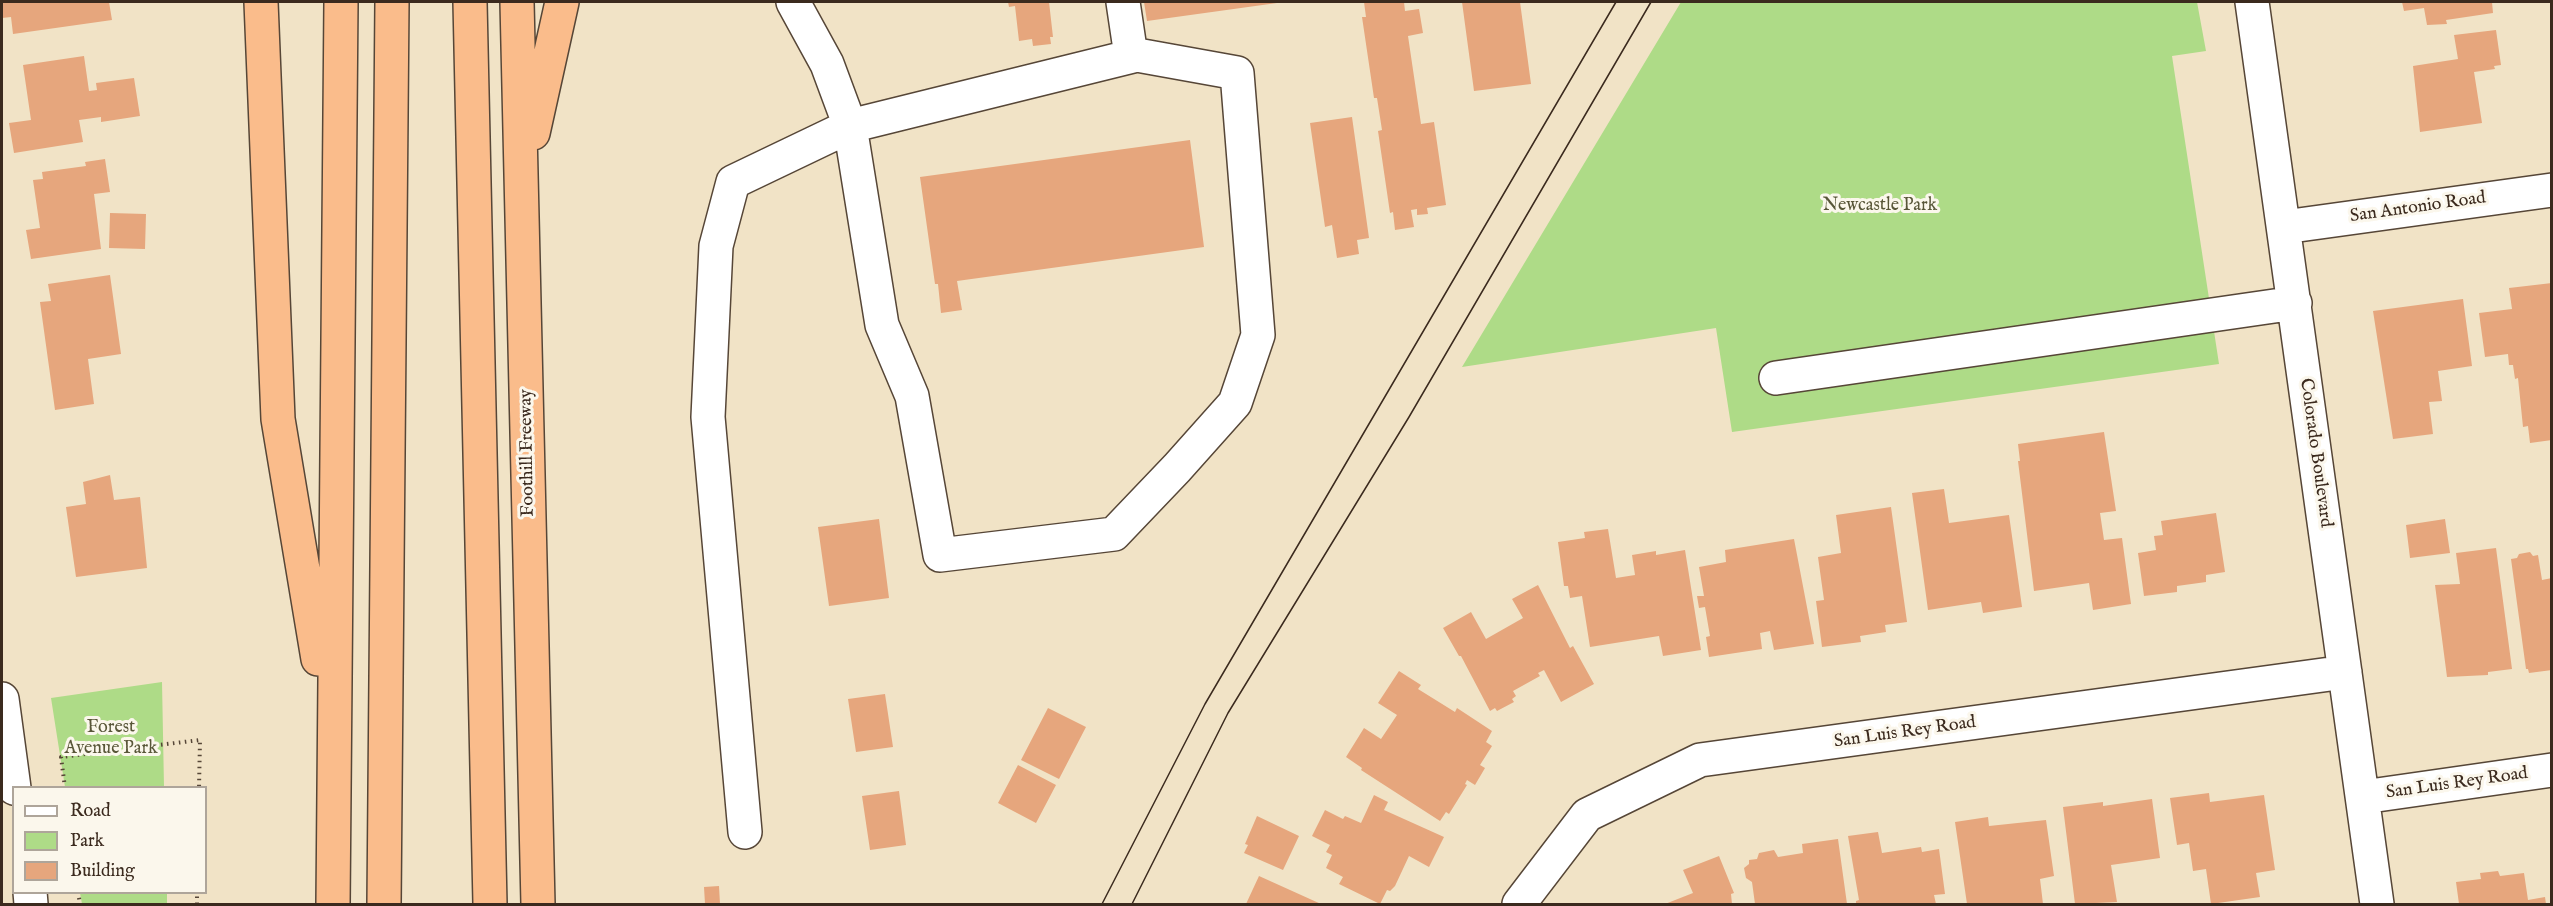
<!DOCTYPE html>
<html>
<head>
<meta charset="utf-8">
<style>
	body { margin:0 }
	#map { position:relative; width:2553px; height:906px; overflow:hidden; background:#f1e3c6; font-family:"IM FELL English",serif }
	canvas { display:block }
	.frame { position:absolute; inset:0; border:3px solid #3b2a1e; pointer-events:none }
	.legend { position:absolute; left:12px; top:786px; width:195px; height:108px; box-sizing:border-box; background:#fbf7ec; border:2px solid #aea59a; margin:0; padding:8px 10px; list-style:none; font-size:18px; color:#3b2a1e }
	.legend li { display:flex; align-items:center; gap:12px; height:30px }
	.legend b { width:30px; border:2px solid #aea59a }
</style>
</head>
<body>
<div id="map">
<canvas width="2553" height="906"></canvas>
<div class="frame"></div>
<ul class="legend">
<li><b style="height:8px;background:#fff"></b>Road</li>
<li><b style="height:16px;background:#aedb87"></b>Park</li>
<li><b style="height:16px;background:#e6a67d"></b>Building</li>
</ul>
</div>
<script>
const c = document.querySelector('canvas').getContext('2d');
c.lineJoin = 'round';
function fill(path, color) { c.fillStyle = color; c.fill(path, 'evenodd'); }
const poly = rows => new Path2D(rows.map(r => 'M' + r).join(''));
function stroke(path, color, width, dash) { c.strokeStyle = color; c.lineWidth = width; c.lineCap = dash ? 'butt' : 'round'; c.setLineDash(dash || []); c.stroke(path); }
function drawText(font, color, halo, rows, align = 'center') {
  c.font = font + ' "IM FELL English",serif'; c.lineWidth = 6; c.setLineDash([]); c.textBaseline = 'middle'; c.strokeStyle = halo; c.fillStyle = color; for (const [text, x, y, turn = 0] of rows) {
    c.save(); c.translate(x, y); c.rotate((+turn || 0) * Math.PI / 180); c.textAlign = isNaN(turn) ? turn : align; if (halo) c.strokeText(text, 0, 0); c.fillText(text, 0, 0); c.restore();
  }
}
fill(poly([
	[1681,2,2197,2,2206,51,2172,56,2219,364,1732,432,1716,328,1462,367],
	[162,682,164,787,65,787,51,698],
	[80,893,167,893,167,904,82,904]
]), '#aedb87');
fill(poly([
	[2,2,109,2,112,20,13,34,11,17,2,18],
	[1008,2,1049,2,1053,37,1050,37,1051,44,1033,46,1032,39,1019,41,1015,6,1009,7],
	[1144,2,1277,2,1277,3,1147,21],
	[1364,2,1404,2,1405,11,1419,9,1423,33,1408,36,1421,124,1434,122,1446,205,1427,208,1428,214,1417,215,1417,209,1411,210,1414,227,1395,230,1393,212,1390,213,1378,131,1382,130,1377,98,1374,98,1362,17,1366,17],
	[1462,2,1520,2,1531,84,1474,91],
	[2402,2,2492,2,2493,13,2446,20,2447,24,2427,25,2424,8,2404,11],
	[2496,30,2501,65,2494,66,2495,69,2474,72,2482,123,2420,132,2413,66,2458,59,2454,35],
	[84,56,89,91,97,90,96,83,134,78,140,116,101,122,101,117,79,120,83,142,14,153,9,123,31,120,23,65],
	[1352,117,1369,238,1357,240,1359,254,1337,258,1332,225,1325,227,1310,123],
	[1190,140,1204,247,957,281,962,310,941,313,938,284,935,284,920,177],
	[105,159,110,192,94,194,101,249,31,259,26,230,40,228,33,180,43,179,42,172,86,166,85,162],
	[110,213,146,214,145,249,109,248],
	[110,275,121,354,88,359,94,404,55,410,40,302,51,301,48,284],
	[2552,283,2552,440,2530,443,2528,426,2523,427,2518,378,2515,379,2513,365,2509,365,2508,354,2485,357,2479,313,2512,309,2509,288],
	[2463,299,2472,366,2438,371,2442,401,2429,402,2433,434,2393,439,2373,311],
	[2104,432,2116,511,2100,513,2104,540,2122,538,2131,604,2093,610,2089,583,2034,591,2018,461,2020,461,2018,444],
	[110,475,114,500,140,497,147,568,76,577,66,507,86,504,83,482],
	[1944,489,1949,523,2009,515,2022,607,1983,613,1981,602,1928,610,1912,493],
	[1891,507,1907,622,1885,625,1886,632,1860,636,1861,642,1822,647,1816,601,1824,600,1818,557,1841,553,1836,515],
	[2216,513,2225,572,2206,575,2206,582,2177,586,2177,592,2144,596,2138,553,2156,550,2154,536,2163,535,2161,521],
	[879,519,889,598,829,606,818,527],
	[2445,519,2450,553,2410,558,2406,525],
	[1608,529,1616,578,1635,575,1632,555,1656,551,1656,555,1685,550,1701,650,1663,656,1659,636,1590,647,1582,596,1570,598,1568,586,1564,586,1558,542,1585,538,1584,532],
	[1794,539,1814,644,1774,650,1770,631,1760,633,1762,649,1709,657,1706,637,1710,636,1705,607,1699,608,1697,596,1704,596,1699,567,1726,562,1725,550],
	[2496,548,2512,669,2488,672,2488,675,2447,677,2435,585,2460,584,2456,553],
	[2530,552,2533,556,2538,555,2542,580,2552,578,2552,670,2529,673,2528,669,2526,669,2511,559,2517,558,2519,554],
	[1538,585,1570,648,1573,646,1594,684,1561,702,1544,670,1538,673,1540,676,1513,691,1516,696,1512,699,1514,702,1497,711,1495,708,1490,711,1461,656,1459,656,1443,628,1471,612,1486,639,1523,618,1512,599],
	[1399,671,1421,685,1418,689,1455,712,1457,708,1492,731,1486,742,1492,746,1480,765,1485,768,1475,785,1467,780,1465,784,1467,785,1449,814,1446,812,1440,821,1361,770,1362,768,1346,757,1364,728,1381,739,1397,715,1378,703],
	[885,694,893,747,856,752,848,699],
	[1048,708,1086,727,1059,779,1021,760],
	[1018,765,1056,785,1036,823,998,803],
	[899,791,906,845,870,850,862,796],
	[2209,793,2210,802,2264,795,2275,870,2256,873,2260,897,2211,904,2206,869,2193,871,2189,843,2177,845,2170,798],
	[1374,795,1388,802,1384,810,1444,837,1429,867,1409,856,1395,886,1390,891,1387,890,1380,904,1339,884,1343,877,1326,868,1332,855,1326,852,1330,845,1312,836,1325,810,1343,819,1345,816,1361,823],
	[2152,799,2160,858,2111,865,2117,902,2075,904,2063,807,2103,802,2103,806],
	[1257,816,1299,836,1283,870,1244,853,1248,845,1245,844],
	[1988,817,1989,826,2046,820,2054,876,2040,879,2043,904,1967,904,1955,822],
	[1878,832,1882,853,1921,847,1922,852,1939,849,1945,894,1934,895,1936,904,1856,904,1856,901,1859,900,1848,836],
	[1838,839,1847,904,1755,904,1752,882,1746,878,1744,868,1749,864,1749,860,1757,859,1759,853,1774,850,1778,857,1803,853,1802,844],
	[1719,856,1734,893,1731,894,1732,904,1665,904,1693,893,1683,870],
	[2498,871,2500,876,2524,873,2528,900,2545,897,2546,904,2459,904,2456,882,2481,879,2480,873],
	[1259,876,1321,904,1246,904],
	[719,886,720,904,705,904,704,887]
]), '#e6a67d');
const minor = poly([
	[1123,2,1131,56],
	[2252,2,2377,904],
	[1137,55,1237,73,1258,335,1235,403,1177,468,1114,534,940,555,912,396,882,325,850,126,1137,55],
	[2284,227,2552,190],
	[1776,378,2295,303],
	[2,699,14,788],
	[2363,797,2552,770],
	[745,832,708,417,716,246,733,182,850,126,827,64,793,2],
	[30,892,31,904],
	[1519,904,1587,815,1700,760,2345,672]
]);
const highway = poly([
	[261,2,278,419,318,659],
	[470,2,490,904],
	[517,2,538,904],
	[533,133,562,2],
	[333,904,341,2],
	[384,904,392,2]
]);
stroke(minor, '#564637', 36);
stroke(highway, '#564637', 36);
stroke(poly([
	[65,788,61,757,200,740,199,788],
	[78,892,80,904],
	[197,904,197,892]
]), '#564637', 4, [1.5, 4.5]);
stroke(minor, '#fff', 33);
stroke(highway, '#fabc8b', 33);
stroke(poly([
	[1102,904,1205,704,1616,2],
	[1132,904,1228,713,1409,417,1651,2]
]), '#3b2a1e', 1.5);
drawText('18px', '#585638', '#fbf7ec', [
	["Newcastle Park",1880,206],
	["Forest",111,728],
	["Avenue Park",111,749]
]);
drawText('18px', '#3b2a1e', '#fbf7ec', [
	["San Antonio Road",2418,208,-8],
	["Foothill Freeway",528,453,-91],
	["Colorado Boulevard",2315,453,82],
	["San Luis Rey Road",1905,733,-8],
	["San Luis Rey Road",2457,784,-8]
]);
</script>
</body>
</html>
